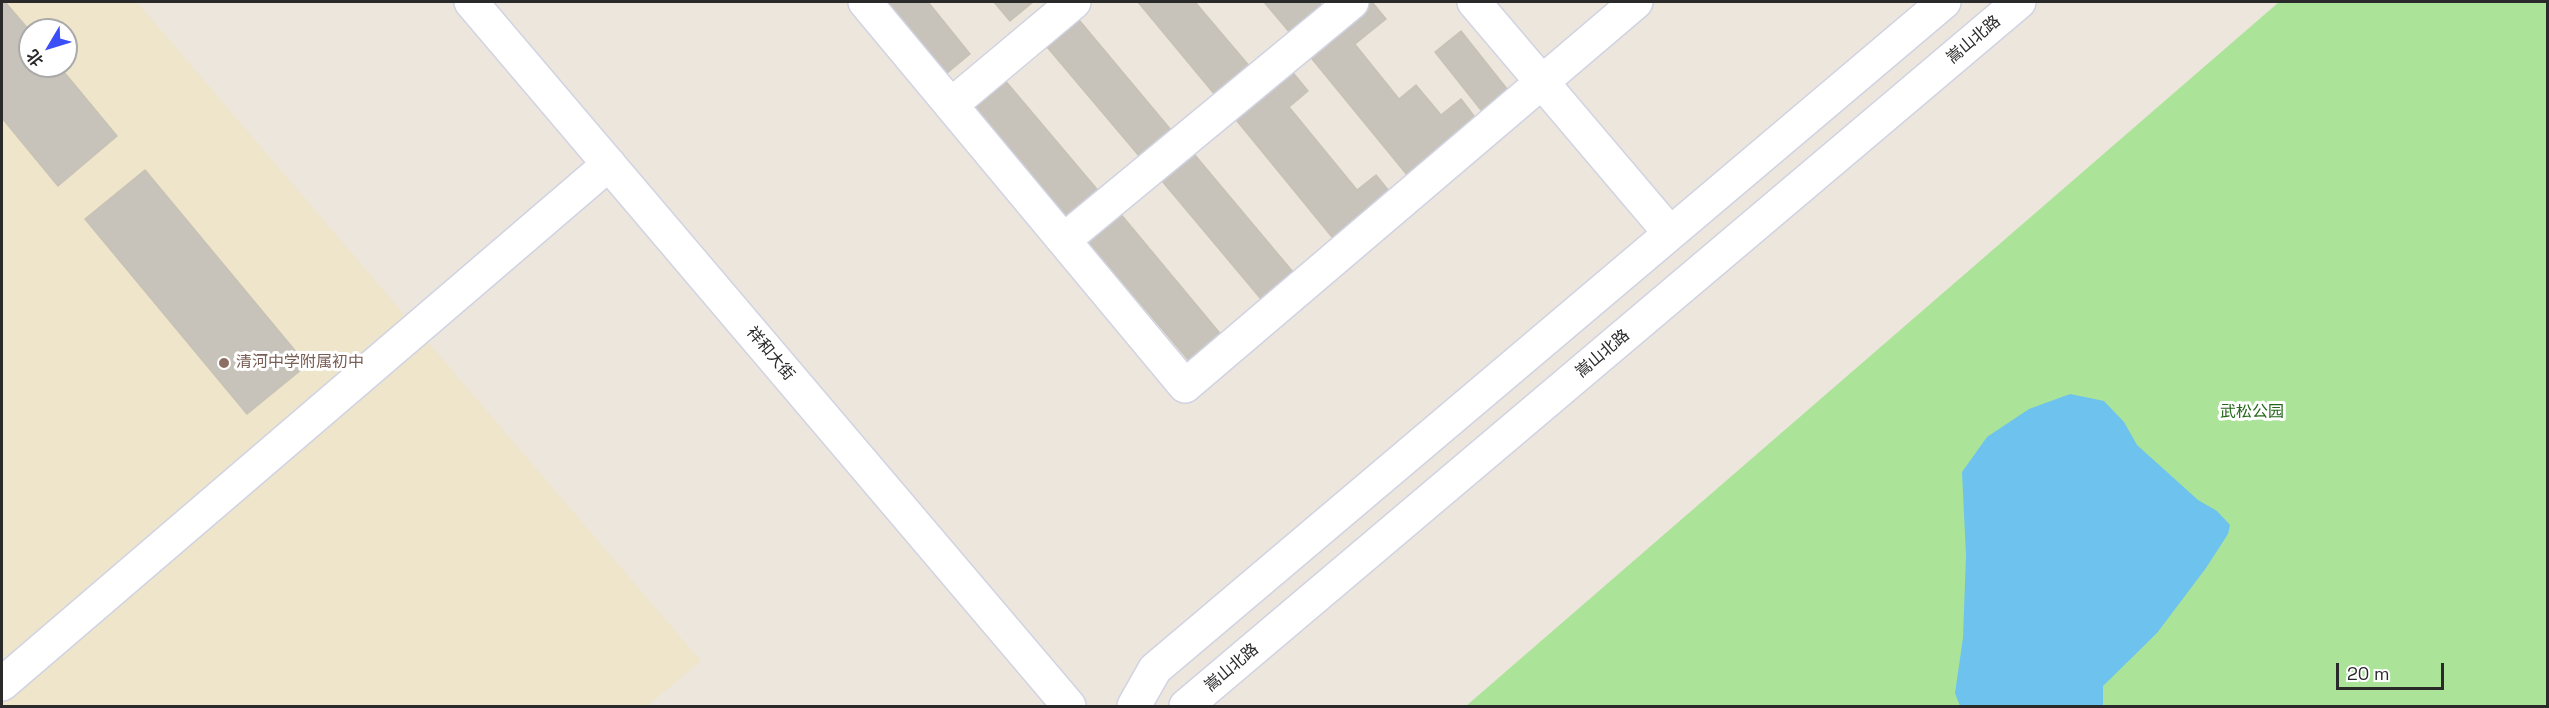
<!DOCTYPE html>
<html>
<head>
<meta charset="utf-8">
<style>
	body { margin:0 }
	#map { position:relative; width:2549px; height:708px; overflow:hidden; background:#ece6dc; font-family:"Space Grotesk","Noto Sans SC",sans-serif }
	canvas { display:block }
	.frame { position:absolute; inset:0; border:3px solid #2a2a2a; pointer-events:none }
	.north { position:absolute; left:18px; top:18px; width:60px; height:60px; box-sizing:border-box; background:#fff; border:2px solid #aaa; border-radius:50%; rotate:232deg; font-size:16px; font-weight:700; line-height:24px; text-align:center; color:#2a2a2a }
	.north::after { content:''; display:block; margin:auto; width:21px; height:27px; background:#3b4ff9; clip-path:polygon(50% 0,100% 100%,50% 72%,0 100%) }
	.scale { position:absolute; left:2336px; top:663px; width:108px; height:27px; box-sizing:border-box; border:3px solid #2a2a2a; border-top:0; padding-left:8px; font-size:18px; line-height:21px; white-space:nowrap; color:#2a2a2a; -webkit-text-stroke:4px #fff; paint-order:stroke }
</style>
</head>
<body>
<div id="map">
<canvas width="2549" height="708"></canvas>
<div class="frame"></div>
<div class="north">北</div>
<div class="scale">20 m</div>
</div>
<script>
const c = document.querySelector('canvas').getContext('2d');
c.lineJoin = 'round';
function fill(path, color) { c.fillStyle = color; c.fill(path, 'evenodd'); }
const poly = rows => new Path2D(rows.map(r => 'M' + r).join(''));
function stroke(path, color, width, dash) { c.strokeStyle = color; c.lineWidth = width; c.lineCap = dash ? 'butt' : 'round'; c.setLineDash(dash || []); c.stroke(path); }
function drawText(font, color, halo, rows, align = 'center') {
  c.font = font + ' "Space Grotesk","Noto Sans SC",sans-serif'; c.lineWidth = 6; c.setLineDash([]); c.textBaseline = 'middle'; c.strokeStyle = halo; c.fillStyle = color; for (const [text, x, y, turn = 0] of rows) {
    c.save(); c.translate(x, y); c.rotate((+turn || 0) * Math.PI / 180); c.textAlign = isNaN(turn) ? turn : align; if (halo) c.strokeText(text, 0, 0); c.fillText(text, 0, 0); c.restore();
  }
}
fill(poly([
	[2,2,137,2,701,661,647,706,2,706],
	[30,30,66,30,66,66,30,66]
]), '#eee5cb');
fill(poly([
	[2279,2,2547,2,2547,706,1466,706]
]), '#abe398');
fill(poly([
	[2070,394,2104,401,2124,422,2137,445,2198,500,2217,511,2230,525,2228,534,2206,568,2157,633,2103,686,2103,706,1960,706,1955,693,1963,638,1966,555,1962,472,1987,437,2029,409]
]), '#6ec2ee');
const building = poly([
	[2,2,5,2,30,31,30,66,59,66,117,136,58,186,2,118,2,2],
	[878,2,928,2,970,54,941,78,878,2],
	[994,2,1033,2,1010,21,994,2],
	[1138,2,1195,2,1251,68,1216,96,1138,2],
	[1264,2,1319,2,1323,7,1291,34,1264,2],
	[1372,2,1386,19,1355,44,1341,27,1372,2],
	[1074,14,1171,130,1140,157,1042,41,1074,14],
	[1341,27,1399,99,1416,85,1441,115,1461,99,1477,120,1408,176,1308,54,1341,27],
	[1461,31,1507,89,1481,110,1435,52,1461,31],
	[1290,69,1308,91,1289,107,1357,190,1376,175,1389,191,1332,237,1233,116,1290,69],
	[1003,78,1101,194,1070,221,972,105,1003,78],
	[1189,148,1293,272,1261,299,1157,175,1189,148],
	[145,170,307,365,247,414,85,219,145,170],
	[1119,212,1223,337,1191,363,1086,239,1119,212]
]);
fill(building, '#c7c3bb');
stroke(building, '#c7c2b5', 1.5);
const minor = poly([
	[471,2,1069,706],
	[865,2,1185,386,1636,2],
	[1474,2,1670,233],
	[951,105,1074,2],
	[1064,240,1352,2],
	[2,684,609,164],
	[1134,706,1155,669,1944,2],
	[1186,706,2019,2]
]);
stroke(minor, '#d1d3e3', 36);
stroke(minor, '#fff', 33);
for (const [x, y, r, color] of [
	[224,363,6,"#8d6e63"]
]) { const dot = new Path2D(); dot.arc(x, y, r, 0, 2 * Math.PI); c.fillStyle = color; c.fill(dot); stroke(dot, '#fff', 2); }
drawText('16px', '#2a2a2a', '#fff', [
	["嵩山北路",1974,40,-40],
	["祥和大街",770,354,50],
	["嵩山北路",1603,354,-40],
	["嵩山北路",1232,668,-40]
]);
drawText('16px', '#785e54', '#fff', [
	["清河中学附属初中",236,363]
], 'left');
drawText('16px', '#24671a', '#fff', [
	["武松公园",2252,413]
]);
</script>
</body>
</html>
